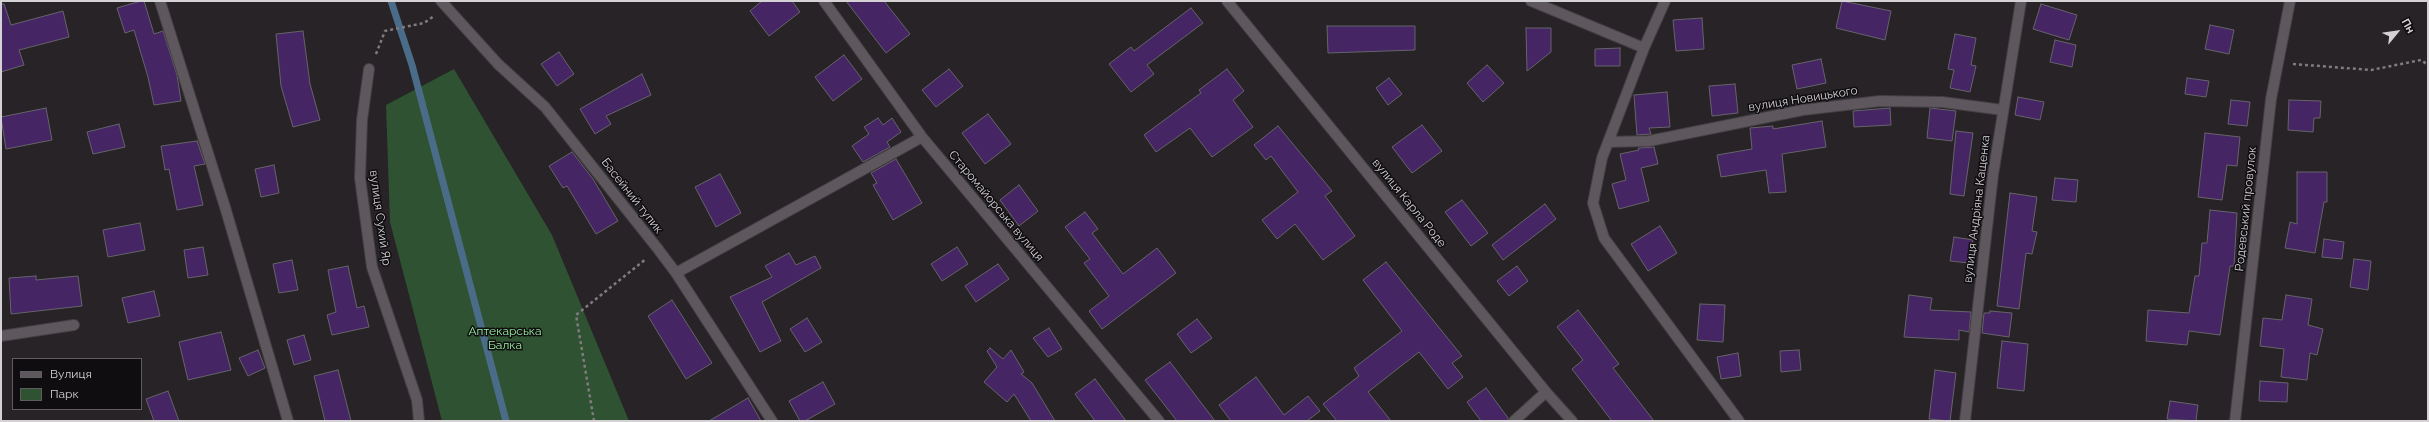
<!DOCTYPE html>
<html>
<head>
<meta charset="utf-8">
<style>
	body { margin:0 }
	#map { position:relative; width:2429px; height:422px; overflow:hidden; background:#272327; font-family:Raleway,sans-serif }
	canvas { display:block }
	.frame { position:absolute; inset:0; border:2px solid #d5d2d5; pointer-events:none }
	.legend { position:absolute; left:12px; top:358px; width:130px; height:52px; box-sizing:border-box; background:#0f0d0f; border:1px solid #5e5c5e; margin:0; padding:5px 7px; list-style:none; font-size:12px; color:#d5d2d5 }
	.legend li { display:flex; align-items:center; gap:8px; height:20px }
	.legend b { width:20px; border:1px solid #5e5c5e }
	.north { position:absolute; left:2377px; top:12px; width:40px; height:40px; -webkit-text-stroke:3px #0f0d0f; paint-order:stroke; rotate:61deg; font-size:11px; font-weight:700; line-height:16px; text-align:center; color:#d5d2d5 }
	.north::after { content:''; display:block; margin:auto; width:14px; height:18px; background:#d5d2d5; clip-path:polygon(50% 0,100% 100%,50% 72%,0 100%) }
</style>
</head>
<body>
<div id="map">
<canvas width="2429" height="422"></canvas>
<div class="frame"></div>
<ul class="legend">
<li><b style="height:5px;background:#5e585e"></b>Вулиця</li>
<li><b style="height:11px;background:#2f5232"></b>Парк</li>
</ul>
<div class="north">Пн</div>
</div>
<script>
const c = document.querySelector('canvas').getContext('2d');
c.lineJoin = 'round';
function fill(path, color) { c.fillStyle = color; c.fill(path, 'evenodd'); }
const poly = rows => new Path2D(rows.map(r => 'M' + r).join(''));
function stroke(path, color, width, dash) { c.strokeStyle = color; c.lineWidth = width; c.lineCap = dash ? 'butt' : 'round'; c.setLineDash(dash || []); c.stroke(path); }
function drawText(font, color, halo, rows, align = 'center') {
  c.font = font + ' Raleway,sans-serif'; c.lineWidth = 3; c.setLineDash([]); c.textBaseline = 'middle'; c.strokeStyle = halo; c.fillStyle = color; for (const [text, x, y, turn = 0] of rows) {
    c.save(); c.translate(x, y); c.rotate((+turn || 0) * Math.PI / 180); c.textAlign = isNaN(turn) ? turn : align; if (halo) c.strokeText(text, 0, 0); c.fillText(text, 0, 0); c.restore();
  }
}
fill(poly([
	[454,69,552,235,629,421,442,421,390,222,386,105]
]), '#2f5232');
stroke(poly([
	[391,1,412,65,506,421]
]), '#4a6c89', 7);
const building = poly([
	[141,1,144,1,154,34,163,31,177,75,181,101,154,105,148,77,134,30,125,33,117,8,141,1],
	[762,1,792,1,800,12,769,36,750,11,762,1],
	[846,1,884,1,910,34,886,53,846,1],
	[1842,1,1891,11,1885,40,1836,28,1842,1],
	[1,4,4,4,11,25,63,11,69,37,19,50,24,65,1,72,1,4],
	[2041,4,2077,15,2069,40,2033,29,2041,4],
	[1191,8,1203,23,1147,65,1154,74,1131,92,1109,64,1131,47,1134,51,1191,8],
	[1702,18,1704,49,1676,51,1673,20,1702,18],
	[2210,25,2234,30,2229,54,2205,49,2210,25],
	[1327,26,1415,26,1415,50,1328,53,1327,26],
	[1526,28,1551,28,1551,52,1527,71,1526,28],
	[303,31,310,84,320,120,293,127,281,86,276,34,303,31],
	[1955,34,1976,38,1971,65,1976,66,1970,92,1950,88,1954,70,1948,69,1955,34],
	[2055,40,2076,45,2072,67,2050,62,2055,40],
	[1620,48,1620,66,1595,66,1595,49,1620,48],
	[559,52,574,74,557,86,541,64,559,52],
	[844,55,862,79,833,101,815,77,844,55],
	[1821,59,1826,83,1797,89,1792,65,1821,59],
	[1487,65,1504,83,1483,102,1467,83,1487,65],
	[949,69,963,86,936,107,922,90,949,69],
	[1227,69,1244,91,1233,100,1253,127,1212,157,1190,128,1156,152,1144,135,1201,93,1199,90,1227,69],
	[642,74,651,95,606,116,611,124,595,134,580,109,642,74],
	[1389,78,1402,94,1388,105,1376,88,1389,78],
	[2187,78,2209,81,2206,97,2185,94,2187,78],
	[1735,84,1738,113,1712,116,1709,86,1735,84],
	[1667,92,1670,127,1649,128,1651,134,1637,135,1634,95,1667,92],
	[2018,97,2044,102,2040,120,2015,115,2018,97],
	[2231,100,2250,102,2247,126,2228,124,2231,100],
	[2289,100,2321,101,2320,118,2314,118,2313,132,2288,130,2289,100],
	[46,108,52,140,6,149,1,117,46,108],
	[1890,108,1891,125,1854,127,1853,111,1890,108],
	[1930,108,1956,111,1952,141,1927,138,1930,108],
	[988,114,1011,144,985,164,962,133,988,114],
	[878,118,883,125,892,118,901,132,887,142,890,147,863,162,852,146,869,134,864,127,878,118],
	[1822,121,1826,147,1782,154,1786,192,1769,193,1766,170,1721,177,1717,155,1752,149,1750,128,1773,126,1773,129,1822,121],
	[119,124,125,147,93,154,87,132,119,124],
	[1422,125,1442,151,1412,173,1392,147,1422,125],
	[1278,126,1332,191,1325,196,1355,236,1323,260,1295,224,1277,239,1262,220,1298,192,1271,156,1266,160,1254,145,1278,126],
	[1956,131,1973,133,1964,196,1950,194,1956,131],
	[2205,133,2240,137,2237,166,2227,165,2222,200,2198,197,2205,133],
	[197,141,205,164,194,166,203,205,177,210,169,169,165,170,161,146,197,141],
	[1654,147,1658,164,1641,168,1649,201,1619,209,1612,184,1626,180,1620,154,1639,150,1638,148,1654,147],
	[572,152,593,179,618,221,596,234,567,186,563,188,549,166,572,152],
	[896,159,922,203,893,220,873,185,877,183,871,173,896,159],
	[274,165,279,193,261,197,255,169,274,165],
	[2297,172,2327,172,2327,202,2324,202,2315,253,2285,248,2290,222,2297,224,2297,172],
	[720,174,741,213,716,227,695,187,720,174],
	[2055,178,2078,180,2076,202,2052,200,2055,178],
	[1019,185,1038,211,1019,226,1000,200,1019,185],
	[2010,193,2037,197,2032,231,2037,232,2032,254,2026,253,2019,309,1997,306,2010,193],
	[1462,200,1488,233,1471,246,1445,212,1462,200],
	[1545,204,1556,219,1503,260,1492,245,1545,204],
	[2210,210,2237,213,2234,266,2230,266,2220,335,2189,331,2187,345,2146,341,2148,310,2189,313,2195,276,2199,276,2202,243,2207,243,2210,210],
	[1085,212,1098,229,1092,233,1123,274,1157,248,1176,273,1102,329,1089,311,1109,296,1084,263,1090,259,1065,227,1085,212],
	[140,223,145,250,108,257,103,230,140,223],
	[1660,226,1677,253,1648,271,1631,244,1660,226],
	[1954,237,1973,240,1969,263,1950,261,1954,237],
	[2324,239,2344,242,2342,259,2322,257,2324,239],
	[203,247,208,275,188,278,184,250,203,247],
	[957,247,968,264,942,281,931,264,957,247],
	[789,253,796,265,815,256,821,268,762,302,781,341,760,352,730,297,772,277,765,266,789,253],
	[2354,259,2371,261,2368,290,2350,287,2354,259],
	[292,260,298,290,279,293,273,264,292,260],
	[1386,262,1462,356,1452,363,1463,377,1448,389,1419,352,1368,392,1391,421,1337,421,1323,404,1359,376,1354,368,1402,331,1363,280,1386,262],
	[998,264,1009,279,976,302,965,286,998,264],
	[348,266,357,308,364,306,369,327,332,335,327,315,336,312,328,270,348,266],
	[1517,266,1528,281,1509,296,1497,281,1517,266],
	[36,276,36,280,78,276,82,306,11,314,9,278,36,276],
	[154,291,160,316,128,323,122,298,154,291],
	[1909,295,1932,298,1930,310,1971,312,1969,332,1959,330,1959,340,1904,337,1909,295],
	[2286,295,2312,299,2308,325,2323,329,2317,355,2310,353,2307,380,2281,377,2284,349,2260,346,2263,318,2282,320,2286,295],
	[672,300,712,363,686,379,648,316,672,300],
	[1700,304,1725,305,1723,342,1697,340,1700,304],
	[1578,310,1619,364,1613,368,1654,421,1612,421,1572,369,1583,360,1557,327,1578,310],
	[1990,311,2012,313,2009,337,1982,333,1984,313,1990,313,1990,311],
	[807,318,822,342,805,352,790,329,807,318],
	[1197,319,1212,338,1191,353,1177,334,1197,319],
	[1049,328,1062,349,1048,357,1033,338,1049,328],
	[221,332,231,370,188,380,179,342,221,332],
	[304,335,311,360,294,365,287,340,304,335],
	[2002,341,2028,344,2024,391,1997,388,2002,341],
	[990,348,1003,359,1011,350,1024,372,1021,374,1032,383,1055,421,1031,421,1014,394,1007,402,984,382,997,367,987,351,990,348],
	[258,350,265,368,248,376,239,358,258,350],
	[1799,350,1801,370,1781,372,1780,351,1799,350],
	[1738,353,1741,376,1721,379,1717,357,1738,353],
	[1170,362,1215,421,1177,421,1145,380,1170,362],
	[338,370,351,421,325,421,314,376,338,370],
	[1935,370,1956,373,1950,421,1929,419,1935,370],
	[1256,377,1284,415,1308,396,1320,411,1307,421,1231,421,1219,405,1256,377],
	[1095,379,1126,421,1095,421,1075,394,1095,379],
	[2260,381,2288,383,2287,402,2259,401,2260,381],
	[823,382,835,404,805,421,800,421,789,401,823,382],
	[1486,388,1508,418,1508,421,1481,421,1467,402,1486,388],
	[168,391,179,421,154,421,146,399,168,391],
	[748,398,761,421,709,421,748,398],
	[2170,401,2198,405,2196,421,2167,419,2170,401]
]);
fill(building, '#452564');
stroke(building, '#66646a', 1);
const street = poly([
	[160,1,225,207,288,421],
	[441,1,498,64,545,107,658,249,676,273,772,421],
	[824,1,922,137,1159,421],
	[1227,1,1546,392,1572,421],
	[1531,1,1644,48],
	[1665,1,1644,48,1602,158,1593,203,1604,238,1739,421],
	[369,69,362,120,360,178,372,267,417,400,419,421],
	[1608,142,1649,141,1803,110,1880,101,1942,102,2003,110],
	[676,273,922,137],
	[1,336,74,325],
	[1514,421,1546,392],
	[1965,421,1993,175,2021,1],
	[2235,421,2271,99,2290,1]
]);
stroke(street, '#433f43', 12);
stroke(poly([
	[376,54,385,31,424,23,434,16],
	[2293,64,2371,70,2421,60,2428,65],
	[594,421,576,315,646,259]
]), '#7f7b7f', 2.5, [3, 3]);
stroke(street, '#5e585e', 10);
drawText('12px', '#d5d2d5', '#0f0d0f', [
	["вулиця Новицького",1803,99,-9],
	["Басейний тупик",632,196,52],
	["вулиця Карла Роде",1409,203,51],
	["Старомайорська вулиця",996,206,50],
	["вулиця Андріяна Кащенка",1977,209,-83],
	["Родевський провулок",2246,209,-84],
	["вулиця Сухий Яр",380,218,82]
]);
drawText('12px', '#9af1a1', '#0f0d0f', [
	["Аптекарська",505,331],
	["Балка",505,345]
]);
</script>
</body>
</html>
